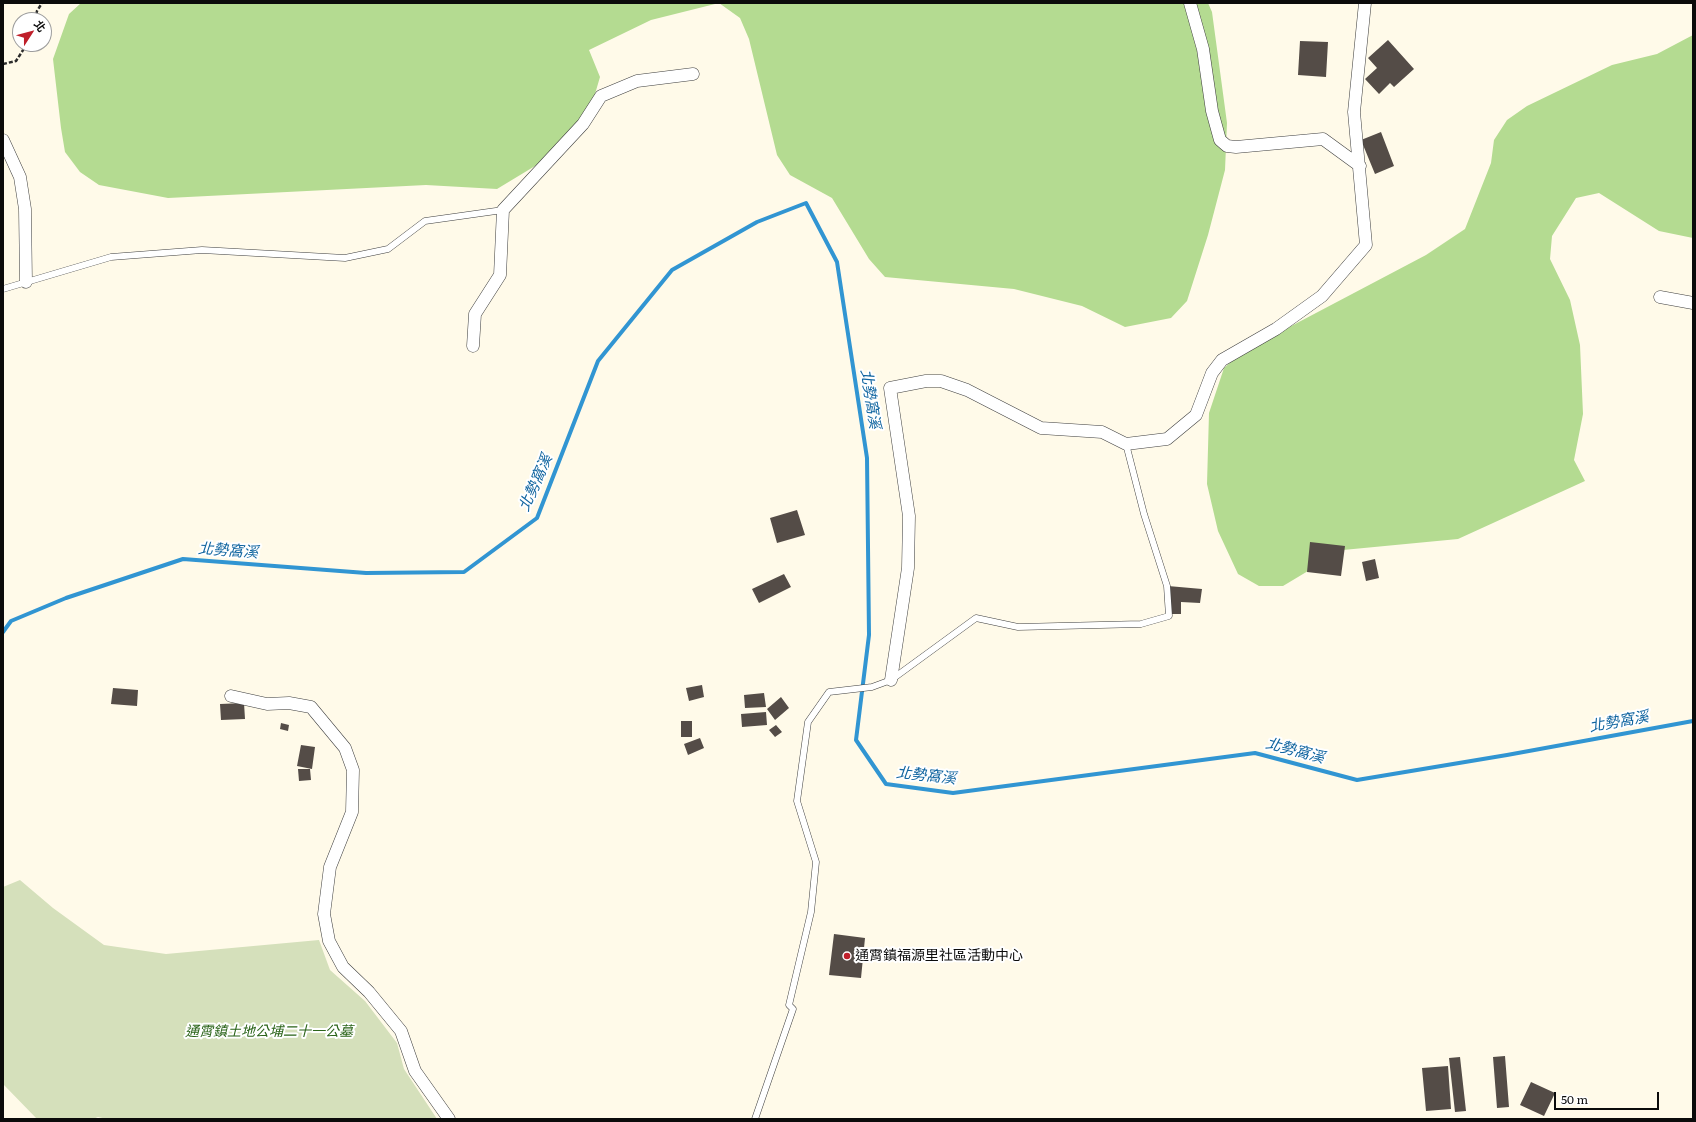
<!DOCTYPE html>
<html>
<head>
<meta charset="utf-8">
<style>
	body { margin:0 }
	#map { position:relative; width:1696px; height:1122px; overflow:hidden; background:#fffae9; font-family:Literata,"Noto Sans TC",serif }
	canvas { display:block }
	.frame { position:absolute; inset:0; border:4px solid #0b0b0b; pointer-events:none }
	.north { position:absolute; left:12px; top:12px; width:40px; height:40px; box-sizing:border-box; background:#fff; border:1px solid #9d9d9d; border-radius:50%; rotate:54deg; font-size:11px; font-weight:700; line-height:16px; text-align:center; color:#0b0b0b }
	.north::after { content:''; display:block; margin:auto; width:14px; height:18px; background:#bf1f2a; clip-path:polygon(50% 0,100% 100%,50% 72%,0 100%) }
	.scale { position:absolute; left:1554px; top:1092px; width:105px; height:18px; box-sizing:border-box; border:2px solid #0b0b0b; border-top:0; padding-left:5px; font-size:12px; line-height:14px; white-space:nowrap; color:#0b0b0b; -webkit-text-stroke:3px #fff; paint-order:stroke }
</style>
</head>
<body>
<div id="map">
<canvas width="1696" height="1122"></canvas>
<div class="frame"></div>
<div class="north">北</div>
<div class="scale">50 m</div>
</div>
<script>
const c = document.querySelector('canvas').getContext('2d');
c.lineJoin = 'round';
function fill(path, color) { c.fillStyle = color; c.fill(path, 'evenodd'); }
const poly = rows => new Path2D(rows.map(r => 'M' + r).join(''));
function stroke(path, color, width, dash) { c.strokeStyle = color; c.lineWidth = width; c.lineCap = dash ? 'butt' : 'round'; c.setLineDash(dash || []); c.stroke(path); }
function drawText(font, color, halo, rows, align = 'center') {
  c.font = font + ' Literata,"Noto Sans TC",serif'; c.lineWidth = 4; c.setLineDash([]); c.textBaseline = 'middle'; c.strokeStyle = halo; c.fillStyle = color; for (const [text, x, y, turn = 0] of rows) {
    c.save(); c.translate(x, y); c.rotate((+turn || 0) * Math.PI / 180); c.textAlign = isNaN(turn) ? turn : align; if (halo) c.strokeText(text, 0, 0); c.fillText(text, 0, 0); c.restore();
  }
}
fill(poly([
	[81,3,1208,3,1212,12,1227,123,1225,170,1208,235,1187,301,1171,318,1125,327,1082,306,1014,289,885,277,869,259,832,198,790,175,777,155,749,39,740,18,719,3,651,20,589,50,600,77,587,121,535,166,497,189,426,185,168,198,99,185,80,172,65,152,61,128,53,59,69,14],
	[1693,35,1693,238,1659,231,1599,193,1576,198,1552,236,1550,259,1570,300,1580,345,1583,414,1574,460,1585,481,1458,539,1343,550,1283,586,1259,586,1238,574,1218,531,1207,484,1209,413,1224,368,1242,352,1426,255,1465,229,1491,163,1494,140,1507,120,1527,106,1612,65,1657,54]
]), '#b4db91');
fill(poly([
	[20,880,53,908,104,945,166,954,319,940,330,970,365,1001,397,1043,404,1069,437,1119,107,1119,98,1117,93,1119,37,1119,3,1084,3,887]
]), '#d5e0bb');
stroke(poly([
	[3,632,11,621,66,598,183,559,366,573,464,572,537,518,598,361,672,270,757,222,806,203,837,262,867,458,869,635,856,740,886,784,953,793,1255,753,1357,780,1507,755,1693,721]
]), '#3195d2', 4);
fill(poly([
	[1388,40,1414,69,1394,87,1390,83,1379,94,1365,79,1377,68,1368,58],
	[1300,41,1328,42,1326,77,1298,75],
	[1381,132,1394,166,1375,174,1361,140],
	[797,510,805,535,777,543,770,518],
	[1310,542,1345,546,1341,576,1307,572],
	[1375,559,1379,578,1366,581,1362,562],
	[784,574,791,587,759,603,752,589],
	[1168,586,1202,589,1200,603,1181,602,1181,614,1166,614],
	[702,685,704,697,689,701,686,688],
	[113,688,138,690,137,706,111,704],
	[764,693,766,707,745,708,744,695],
	[781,697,789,708,775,720,767,709],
	[244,703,245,719,221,720,220,704],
	[766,712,767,725,742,727,741,714],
	[681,721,692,721,692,737,681,737],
	[281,723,289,725,288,731,280,729],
	[776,725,782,732,775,737,769,730],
	[700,738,704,748,688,755,684,744],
	[301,745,315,747,312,769,297,766],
	[298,769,310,769,311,780,299,781],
	[834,934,865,938,861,978,829,975],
	[1505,1056,1509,1107,1497,1108,1493,1057],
	[1460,1057,1466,1111,1455,1112,1449,1058],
	[1448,1066,1451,1109,1426,1111,1422,1068],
	[1531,1082,1555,1093,1544,1116,1520,1105]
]), '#544c47');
const service = poly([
	[3,289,111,257,202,250,345,258,388,249,425,221,503,210],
	[755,1119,793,1009,789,1005,811,912,816,862,797,801,808,722,829,692,872,687,891,680,976,618,1018,627,1141,624,1169,616,1167,586,1144,514,1126,444]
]);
const minor = poly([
	[1190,3,1203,49,1212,111,1220,140,1227,146,1236,147,1323,139,1360,166],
	[3,140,20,177,25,209,26,282],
	[1660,297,1693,303],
	[473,346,475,314,500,275,503,210,583,124,601,96,637,81,693,74],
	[891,680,908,568,909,516,890,388,926,381,941,381,967,390,1041,428,1102,432,1126,444,1167,439,1196,415,1212,373,1222,360,1276,329,1322,296,1366,245,1354,112,1365,3],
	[231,696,267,704,289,703,311,707,345,748,353,770,352,812,330,867,324,914,329,941,343,967,369,992,401,1031,415,1071,449,1119]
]);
stroke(service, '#3e3e3e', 7);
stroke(minor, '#3e3e3e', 13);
stroke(poly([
	[35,20,37,11,42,3],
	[3,64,16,61,27,44]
]), '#2d2d2d', 2.5, [4, 2]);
stroke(service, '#fff', 6);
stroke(minor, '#fff', 12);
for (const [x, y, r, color] of [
	[847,956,4,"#bf1f2a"]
]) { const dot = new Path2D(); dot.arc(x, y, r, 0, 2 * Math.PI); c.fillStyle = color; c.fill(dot); stroke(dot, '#fff', 1.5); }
drawText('14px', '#0b0b0b', '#fff', [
	["通霄鎮福源里社區活動中心",855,956]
], 'left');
drawText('italic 14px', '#2b641a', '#fff', [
	["通霄鎮土地公埔二十一公墓",269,1032]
]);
drawText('italic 15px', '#1165a0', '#fff', [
	["北勢窩溪",870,399,81],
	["北勢窩溪",536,483,-66],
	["北勢窩溪",228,551,4],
	["北勢窩溪",1619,722,-10],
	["北勢窩溪",1295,751,15],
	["北勢窩溪",926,776,6]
]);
</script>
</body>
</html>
